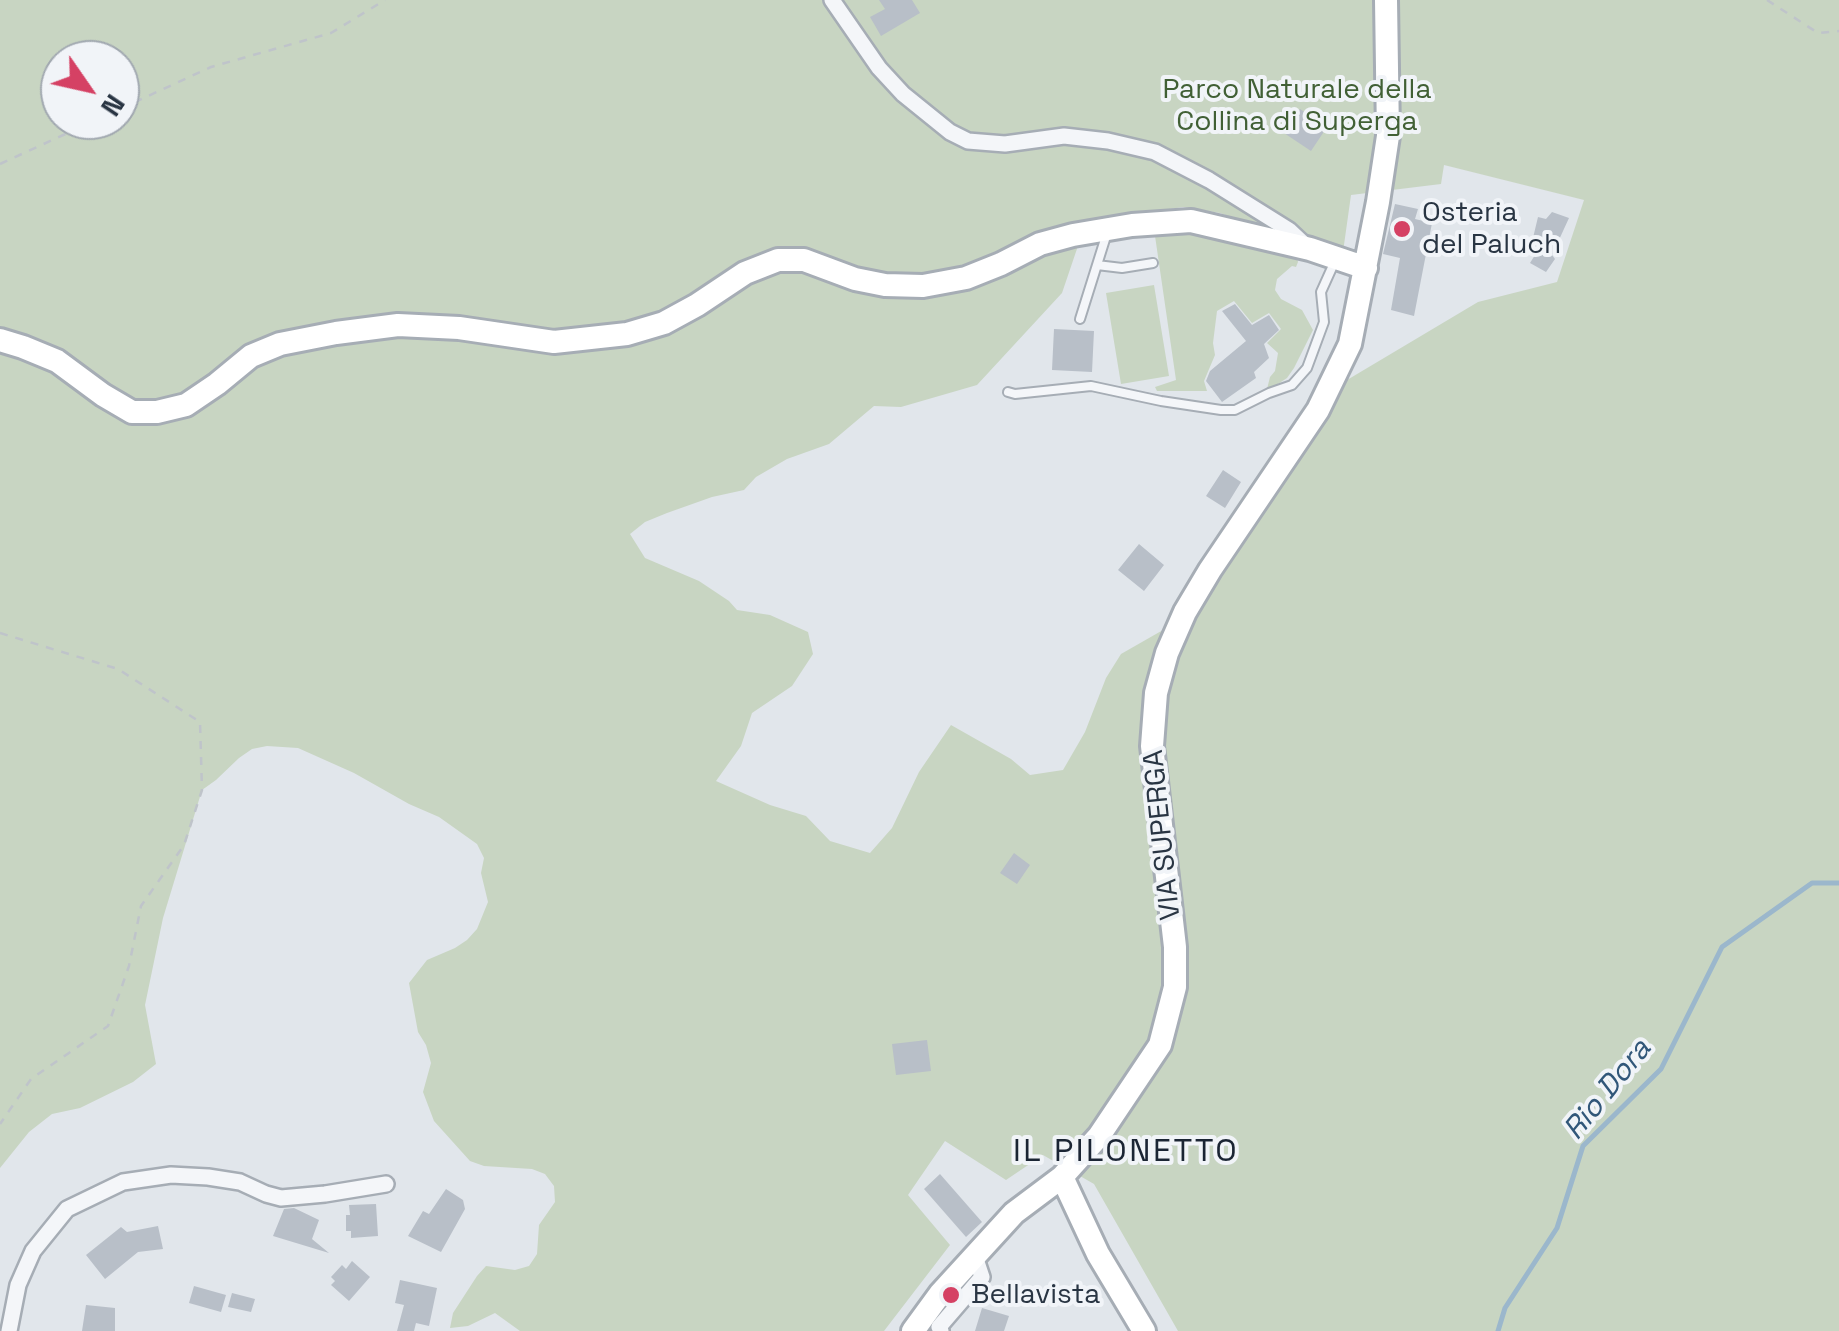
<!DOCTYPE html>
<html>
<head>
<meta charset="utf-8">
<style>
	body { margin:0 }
	#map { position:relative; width:1839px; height:1331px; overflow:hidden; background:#e1e6eb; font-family:"Space Grotesk",sans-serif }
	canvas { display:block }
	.north { position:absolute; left:40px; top:40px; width:100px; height:100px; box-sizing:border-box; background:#f1f4f8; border:2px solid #a1a8b0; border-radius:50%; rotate:124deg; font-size:28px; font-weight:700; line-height:40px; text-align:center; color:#293543 }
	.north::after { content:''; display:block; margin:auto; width:35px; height:45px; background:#d54164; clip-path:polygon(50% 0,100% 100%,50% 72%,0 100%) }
</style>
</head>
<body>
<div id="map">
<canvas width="1839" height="1331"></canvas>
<div class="north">N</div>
</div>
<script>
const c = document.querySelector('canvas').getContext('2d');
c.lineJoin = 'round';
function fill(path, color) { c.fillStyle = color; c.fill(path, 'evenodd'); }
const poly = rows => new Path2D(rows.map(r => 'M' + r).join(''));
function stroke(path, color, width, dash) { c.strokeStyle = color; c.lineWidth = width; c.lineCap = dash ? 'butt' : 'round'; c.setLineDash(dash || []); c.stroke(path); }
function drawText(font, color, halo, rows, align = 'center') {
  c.font = font + ' "Space Grotesk",sans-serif'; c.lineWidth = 8; c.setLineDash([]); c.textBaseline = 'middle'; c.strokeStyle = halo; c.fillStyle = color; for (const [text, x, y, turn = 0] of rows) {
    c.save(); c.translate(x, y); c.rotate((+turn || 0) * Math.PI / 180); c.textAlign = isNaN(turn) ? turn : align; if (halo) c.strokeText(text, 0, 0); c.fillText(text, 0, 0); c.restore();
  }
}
fill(poly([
	[0,0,1839,0,1839,1331,1178,1331,1094,1184,1073,1172,1167,1048,1159,746,1171,641,1342,383,1478,302,1557,282,1584,200,1444,165,1441,184,1351,195,1342,259,1272,224,1269,231,1220,213,1183,207,1055,226,997,254,963,268,923,275,886,274,858,269,806,249,776,249,660,314,625,324,555,331,398,314,210,376,182,395,156,401,135,401,0,329],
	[60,60,120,60,120,120,60,120],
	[1189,228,1297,257,1298,262,1296,267,1292,266,1277,279,1275,290,1281,299,1302,310,1313,330,1294,368,1287,378,1275,386,1267,389,1270,377,1275,371,1278,353,1267,343,1281,329,1269,313,1252,323,1234,301,1217,311,1213,343,1215,355,1204,381,1207,391,1157,391,1155,387,1176,380,1154,229],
	[1081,237,1062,293,977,385,901,407,874,406,829,444,787,459,756,477,744,490,712,497,667,513,645,522,630,534,645,558,699,581,729,601,737,610,770,615,808,632,813,654,792,686,752,713,741,746,716,781,770,805,806,816,830,841,870,853,892,828,919,772,951,725,1011,759,1030,775,1063,770,1085,732,1106,678,1121,654,1163,630,1148,746,1170,947,1157,1044,1062,1166,1043,1155,1006,1180,945,1141,908,1195,950,1245,884,1331,520,1331,495,1313,468,1326,450,1328,453,1313,477,1276,486,1266,515,1270,529,1266,537,1254,539,1225,555,1202,554,1186,545,1174,532,1169,484,1166,470,1161,434,1121,423,1092,431,1063,426,1045,418,1032,409,983,427,960,455,948,467,940,477,929,488,902,481,873,484,858,477,844,439,817,409,804,354,773,298,748,267,746,252,749,239,758,216,780,202,790,163,918,145,1005,156,1064,133,1082,80,1108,52,1114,29,1132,0,1168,0,352,51,371,96,405,129,423,158,423,191,415,224,393,256,366,283,355,338,345,399,336,458,339,554,353,629,346,669,334,703,315,750,284,781,271,802,271,852,290,883,296,924,297,969,289,1006,274],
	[1154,285,1169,376,1121,384,1106,293]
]), '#c8d5c2');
stroke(poly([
	[1498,1331,1505,1308,1557,1228,1583,1146,1661,1069,1722,947,1812,883,1839,883]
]), '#9bb7cc', 5);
fill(poly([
	[879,0,912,0,920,13,881,36,870,17,885,9],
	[1300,109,1327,127,1311,151,1284,133],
	[1395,204,1418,209,1415,219,1432,223,1414,316,1391,310,1400,258,1383,254],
	[1552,212,1569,218,1552,255,1555,259,1546,272,1530,263,1540,247,1532,242,1538,217,1546,219],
	[1235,304,1252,325,1269,315,1279,330,1264,344,1269,358,1254,372,1256,378,1222,402,1206,381,1210,371,1246,341,1222,311],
	[1054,329,1094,331,1092,372,1052,370],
	[1223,470,1241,482,1225,508,1206,496],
	[1139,544,1164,565,1144,591,1118,570],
	[1014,853,1030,865,1017,884,1000,873],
	[927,1040,931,1071,896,1075,892,1044],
	[940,1174,982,1222,966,1237,924,1189],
	[446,1189,463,1200,465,1209,441,1252,408,1236,423,1211,429,1214],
	[376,1204,378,1236,351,1238,351,1231,346,1231,346,1215,350,1215,349,1205],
	[294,1208,319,1220,312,1239,329,1253,273,1236,284,1209],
	[158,1226,163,1249,138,1252,105,1279,86,1255,121,1227,127,1232],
	[352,1261,370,1277,349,1301,331,1285,335,1281,331,1277,342,1265,346,1269],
	[400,1280,437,1288,429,1326,416,1323,414,1331,397,1331,404,1305,395,1303],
	[194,1286,226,1295,221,1312,189,1303],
	[232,1293,255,1299,251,1312,228,1307],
	[86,1305,115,1308,115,1331,82,1331],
	[982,1308,1009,1316,1004,1331,975,1331]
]), '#b8bfc8');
const lane = poly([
	[1097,265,1122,268,1153,263],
	[1080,319,1107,233],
	[1008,392,1015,394,1091,386,1161,401,1221,410,1235,410,1269,393,1292,385,1307,368,1324,322,1321,292,1335,261]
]);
const street = poly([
	[832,0,879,68,903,94,950,132,968,141,1005,144,1064,136,1108,141,1155,152,1209,180,1289,230,1306,246],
	[9,1331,18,1285,33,1251,67,1209,123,1182,171,1175,208,1177,240,1182,266,1194,281,1198,325,1194,386,1184],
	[941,1331,939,1327,982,1277,975,1256]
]);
const secondary = poly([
	[0,340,23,347,57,361,103,395,132,412,157,412,186,405,217,384,251,356,280,344,336,333,398,325,459,328,554,342,627,334,664,323,697,305,745,273,778,260,804,260,855,279,885,285,923,286,966,278,1001,264,1040,244,1073,235,1132,225,1191,221,1310,249,1366,268],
	[1062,1177,1098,1254,1144,1331],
	[913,1331,940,1294,1014,1213,1062,1177,1099,1136,1160,1045,1175,987,1175,947,1152,746,1156,693,1167,653,1185,612,1210,570,1318,410,1350,344,1378,202,1388,136,1386,0]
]);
stroke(lane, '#a6adb5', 12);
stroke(street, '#a6adb5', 20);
stroke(secondary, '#a6adb5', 28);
stroke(poly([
	[1767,0,1818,33,1839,31],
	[120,109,211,67,331,33,385,0],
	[0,164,96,120],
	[0,633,118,669,200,722,202,790,184,845,141,906,129,966,108,1026,31,1079,0,1124]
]), '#bfc4ca', 2.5, [8, 8]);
stroke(lane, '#f4f6f9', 8);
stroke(street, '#f4f6f9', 15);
stroke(secondary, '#fff', 22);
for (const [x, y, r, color] of [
	[1402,229,10,"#d54164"],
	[951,1295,10,"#d54164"]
]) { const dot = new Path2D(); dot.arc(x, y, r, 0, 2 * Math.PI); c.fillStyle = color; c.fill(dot); stroke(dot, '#f1f4f8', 4); }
drawText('28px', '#416035', '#f1f4f8', [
	["Parco Naturale della",1297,90],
	["Collina di Superga",1297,122]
]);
drawText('28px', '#293543', '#f1f4f8', [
	["Osteria",1422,213],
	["del Paluch",1422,245],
	["Bellavista",971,1295]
], 'left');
drawText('28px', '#293543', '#f1f4f8', [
	["VIA SUPERGA",1163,835,-96]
]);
drawText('italic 30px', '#315779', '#f1f4f8', [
	["Rio Dora",1608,1090,-51]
]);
c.letterSpacing = '2.5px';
drawText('32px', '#1b2534', '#f1f4f8', [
	["IL PILONETTO",1126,1152]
]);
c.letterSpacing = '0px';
</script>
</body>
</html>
